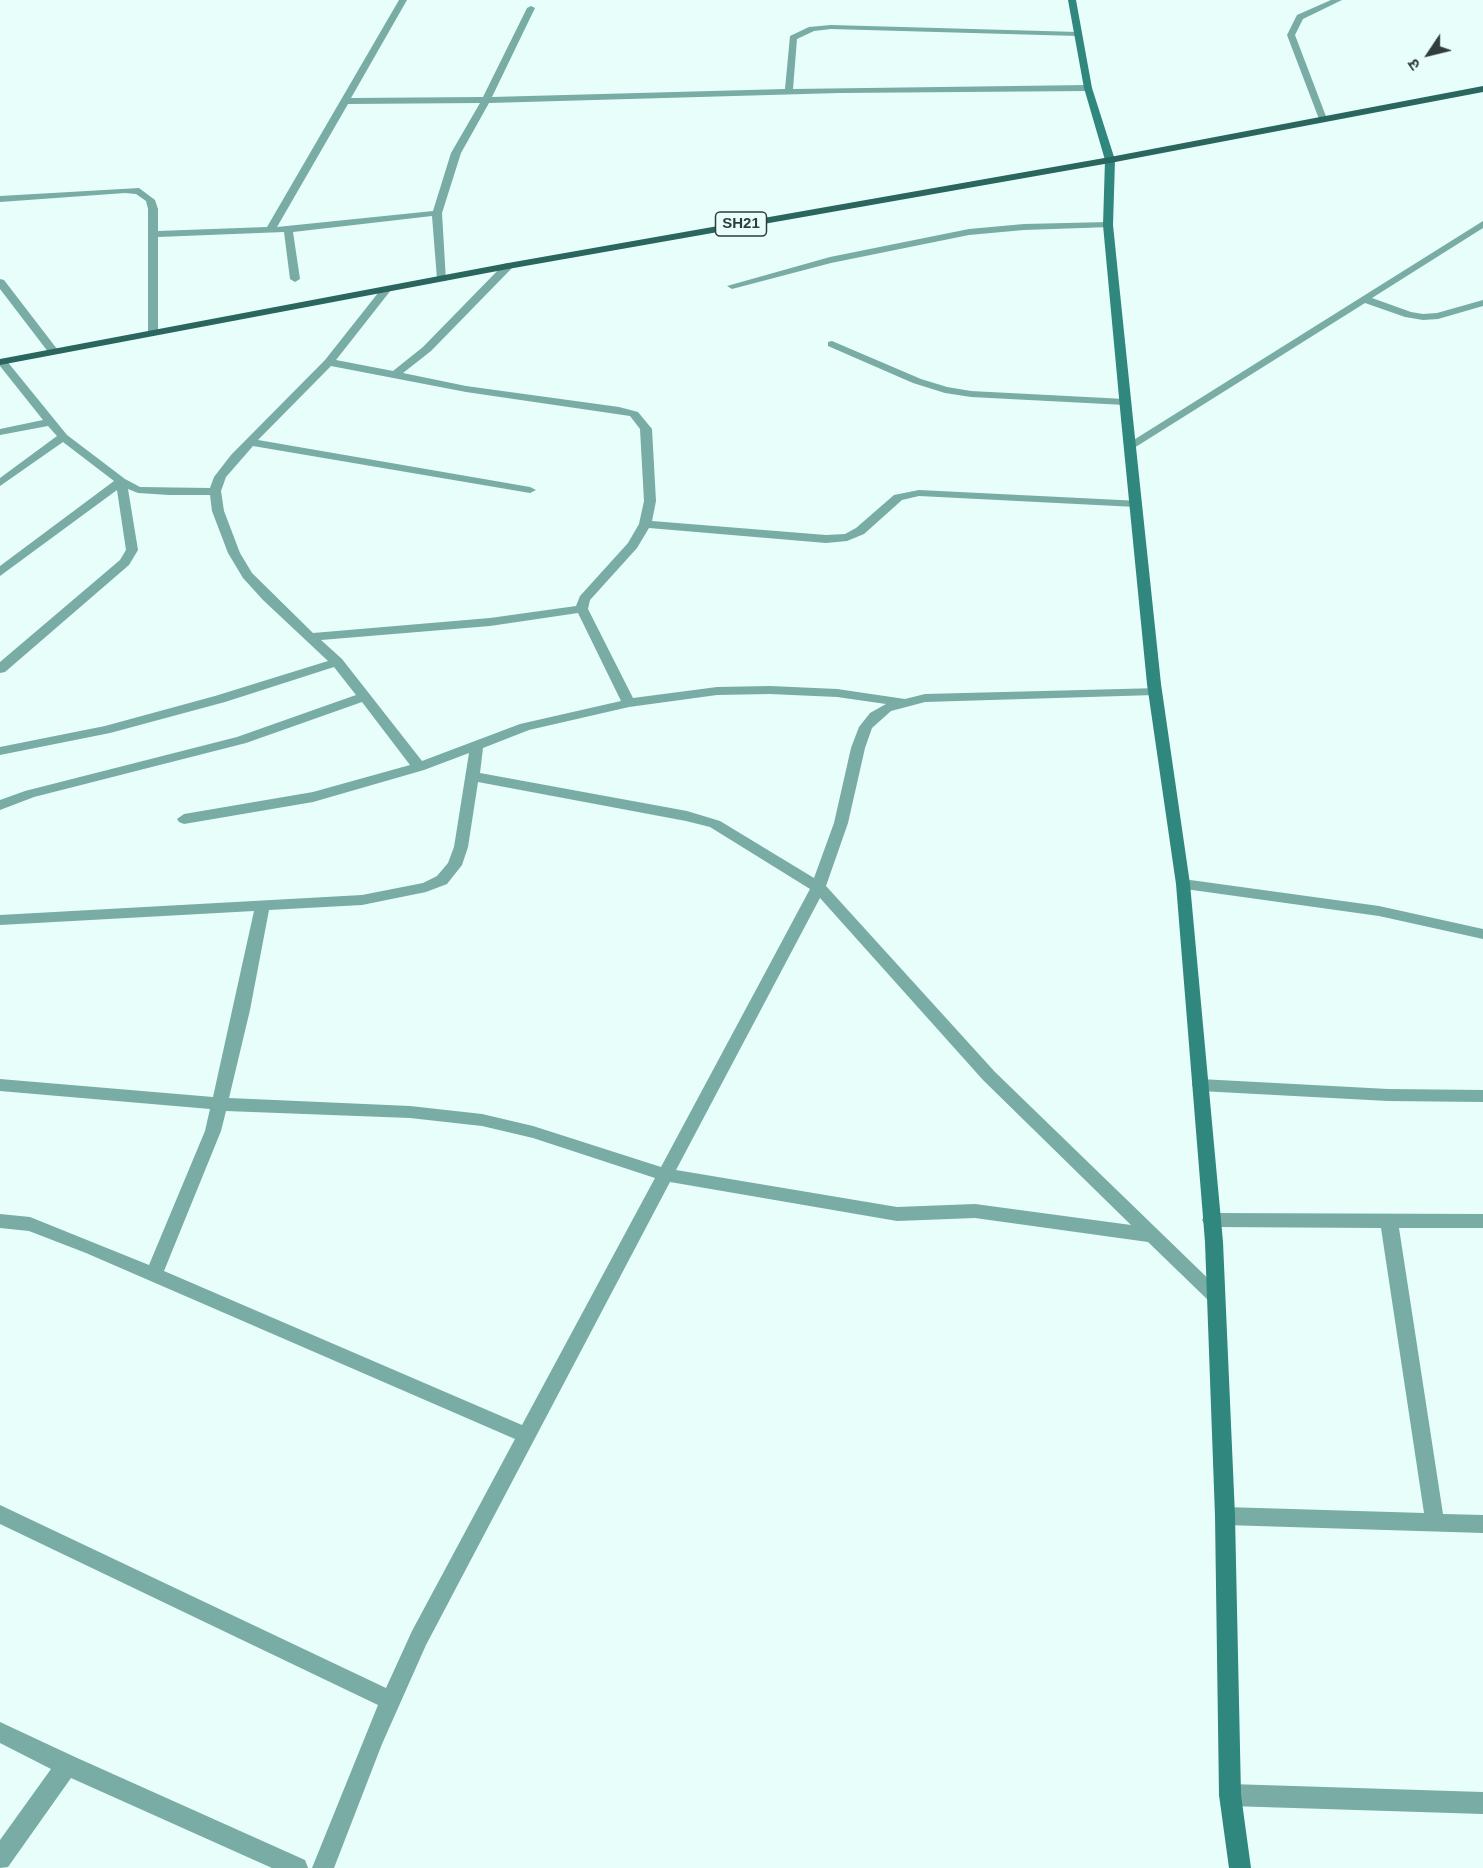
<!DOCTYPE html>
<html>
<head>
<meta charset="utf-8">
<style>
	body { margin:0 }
	#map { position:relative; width:1483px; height:1868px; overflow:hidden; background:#e7fefa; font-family:Arial,"Noto Sans Devanagari",sans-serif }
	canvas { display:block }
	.north { position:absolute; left:1399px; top:24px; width:60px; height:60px; -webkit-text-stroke:4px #e7fefa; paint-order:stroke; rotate:235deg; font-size:16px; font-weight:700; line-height:24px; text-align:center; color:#313d3b }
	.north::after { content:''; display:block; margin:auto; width:21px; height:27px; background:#313d3b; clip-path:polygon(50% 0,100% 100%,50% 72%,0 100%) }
</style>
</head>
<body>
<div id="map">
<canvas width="1483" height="1868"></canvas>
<div class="north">उ</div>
</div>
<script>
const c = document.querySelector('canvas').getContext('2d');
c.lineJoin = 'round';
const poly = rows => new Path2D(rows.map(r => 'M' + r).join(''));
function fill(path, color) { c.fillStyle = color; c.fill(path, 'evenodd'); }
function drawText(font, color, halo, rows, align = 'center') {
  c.font = font + ' Arial,sans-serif'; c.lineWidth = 6; c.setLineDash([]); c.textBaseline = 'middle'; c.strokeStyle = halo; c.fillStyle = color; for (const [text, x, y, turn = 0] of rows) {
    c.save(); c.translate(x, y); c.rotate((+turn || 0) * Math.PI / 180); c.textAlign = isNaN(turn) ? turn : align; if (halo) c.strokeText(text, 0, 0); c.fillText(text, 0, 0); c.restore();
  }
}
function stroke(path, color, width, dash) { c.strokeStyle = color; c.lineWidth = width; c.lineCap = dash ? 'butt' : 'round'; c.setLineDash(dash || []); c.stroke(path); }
fill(poly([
	[399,0,407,0,351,98,483,97,527,8,531,6,535,8,492,97,785,89,790,36,809,27,831,25,1078,32,1082,34,1078,36,831,29,814,31,797,39,793,89,1088,85,1092,88,1088,91,839,93,489,103,461,153,442,213,446,281,437,279,432,216,293,232,300,279,295,282,290,279,284,232,158,237,158,333,153,336,148,333,148,209,146,201,136,194,125,193,0,202,0,196,139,188,155,200,158,209,158,231,267,227,399,0],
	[480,103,451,153,433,211,277,227,348,104,480,103],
	[1331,0,1342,0,1303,19,1295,35,1327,119,1323,122,1319,119,1287,35,1297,15,1331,0],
	[1483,221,1483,228,1372,298,1411,312,1423,314,1437,313,1483,300,1483,306,1438,319,1423,320,1405,317,1365,303,1134,448,1126,448,1124,446,1483,221],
	[1108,222,1111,223,1111,227,1024,230,969,235,831,263,732,289,727,286,830,257,969,229,1024,224,1108,222],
	[508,263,512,264,512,268,431,351,403,373,466,386,619,407,638,412,652,429,656,501,652,521,826,535,845,534,856,528,894,495,919,490,1140,501,1140,505,1136,507,919,496,902,500,864,534,847,541,826,543,649,528,637,548,590,600,588,609,633,698,717,687,770,686,837,689,905,699,925,694,1160,688,1162,691,1160,694,1155,695,925,702,891,711,872,728,865,748,848,823,826,886,995,1072,1222,1292,1225,1297,1222,1302,1216,1304,1210,1302,1148,1242,975,1218,897,1221,670,1182,426,1645,382,1744,334,1868,312,1868,378,1705,0,1524,0,1505,386,1688,412,1631,515,1439,86,1253,29,1231,0,1228,0,1214,30,1217,149,1265,205,1131,210,1109,0,1091,0,1079,213,1097,254,911,0,925,0,915,362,895,423,883,437,876,448,863,454,847,469,753,424,770,313,802,184,824,179,822,177,819,184,814,313,792,410,765,362,702,246,743,34,797,0,810,0,800,25,791,237,737,356,695,334,667,225,702,110,733,0,755,0,747,105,726,215,696,328,661,263,600,243,578,228,553,212,511,210,495,169,495,138,493,128,489,138,550,129,565,5,672,0,673,0,662,120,560,126,550,117,490,0,576,0,566,114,481,63,442,0,486,0,478,57,436,48,426,0,435,0,429,43,420,0,366,0,359,6,360,67,435,125,479,140,487,210,488,214,477,231,455,325,360,382,288,391,290,336,360,393,371,423,347,504,264,508,263],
	[331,366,466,392,630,416,640,429,644,501,639,524,628,543,580,596,576,606,490,618,313,633,252,573,240,553,224,511,221,491,226,477,253,446,530,493,536,490,530,487,258,440,331,366],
	[578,613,621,701,520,724,422,761,342,659,321,640,490,626,578,613],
	[770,694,837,697,886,704,870,713,859,727,851,748,834,823,814,878,720,821,687,811,480,773,483,748,529,730,629,707,717,695,770,694],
	[478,782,686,821,710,827,810,889,661,1167,533,1126,482,1114,410,1106,229,1098,250,1010,269,910,362,905,426,892,447,884,462,865,468,847,478,782],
	[820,898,983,1080,1131,1225,975,1204,897,1207,676,1170,820,898],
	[226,1111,410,1118,482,1126,533,1138,655,1178,522,1425,164,1271,221,1131,226,1111],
	[0,279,4,280,57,349,57,353,49,353,0,289,0,279],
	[832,341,921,379,947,387,971,391,1125,399,1130,402,1125,405,971,397,945,393,913,383,828,346,828,342,832,341],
	[1183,879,1379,906,1483,929,1483,939,1379,916,1178,888,1176,884,1183,879],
	[1200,1079,1388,1089,1483,1090,1483,1102,1388,1101,1200,1091,1194,1089,1192,1085,1194,1081,1200,1079],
	[1211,1213,1483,1214,1483,1228,1399,1228,1443,1514,1483,1515,1483,1533,1225,1525,1218,1522,1215,1516,1218,1510,1225,1507,1424,1513,1381,1228,1211,1227,1205,1225,1202,1220,1205,1215,1211,1213],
	[0,1722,75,1757,305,1860,308,1868,272,1868,71,1778,8,1867,0,1868,0,1840,51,1769,0,1743,0,1722],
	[1230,1784,1483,1792,1483,1814,1230,1806,1222,1803,1219,1795,1222,1787,1230,1784]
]), '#79aca5');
fill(poly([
	[1068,0,1076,0,1092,88,1115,160,1113,225,1133,419,1161,684,1190,884,1223,1242,1235,1516,1241,1795,1251,1868,1229,1868,1219,1795,1215,1516,1205,1242,1176,884,1147,684,1121,419,1103,225,1105,160,1084,88,1068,0]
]), '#30877d');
fill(poly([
	[1483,86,1483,92,1110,163,508,269,0,365,0,359,508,263,1110,157,1483,86]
]), '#2a655e');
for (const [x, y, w] of [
	[741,224,51]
]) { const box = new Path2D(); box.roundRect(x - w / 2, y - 12, w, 24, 4.5); c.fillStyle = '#e7fefa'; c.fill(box); stroke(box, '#313d3b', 1.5); }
drawText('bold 15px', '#313d3b', null, [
	["SH21",741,224]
]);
</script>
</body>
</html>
